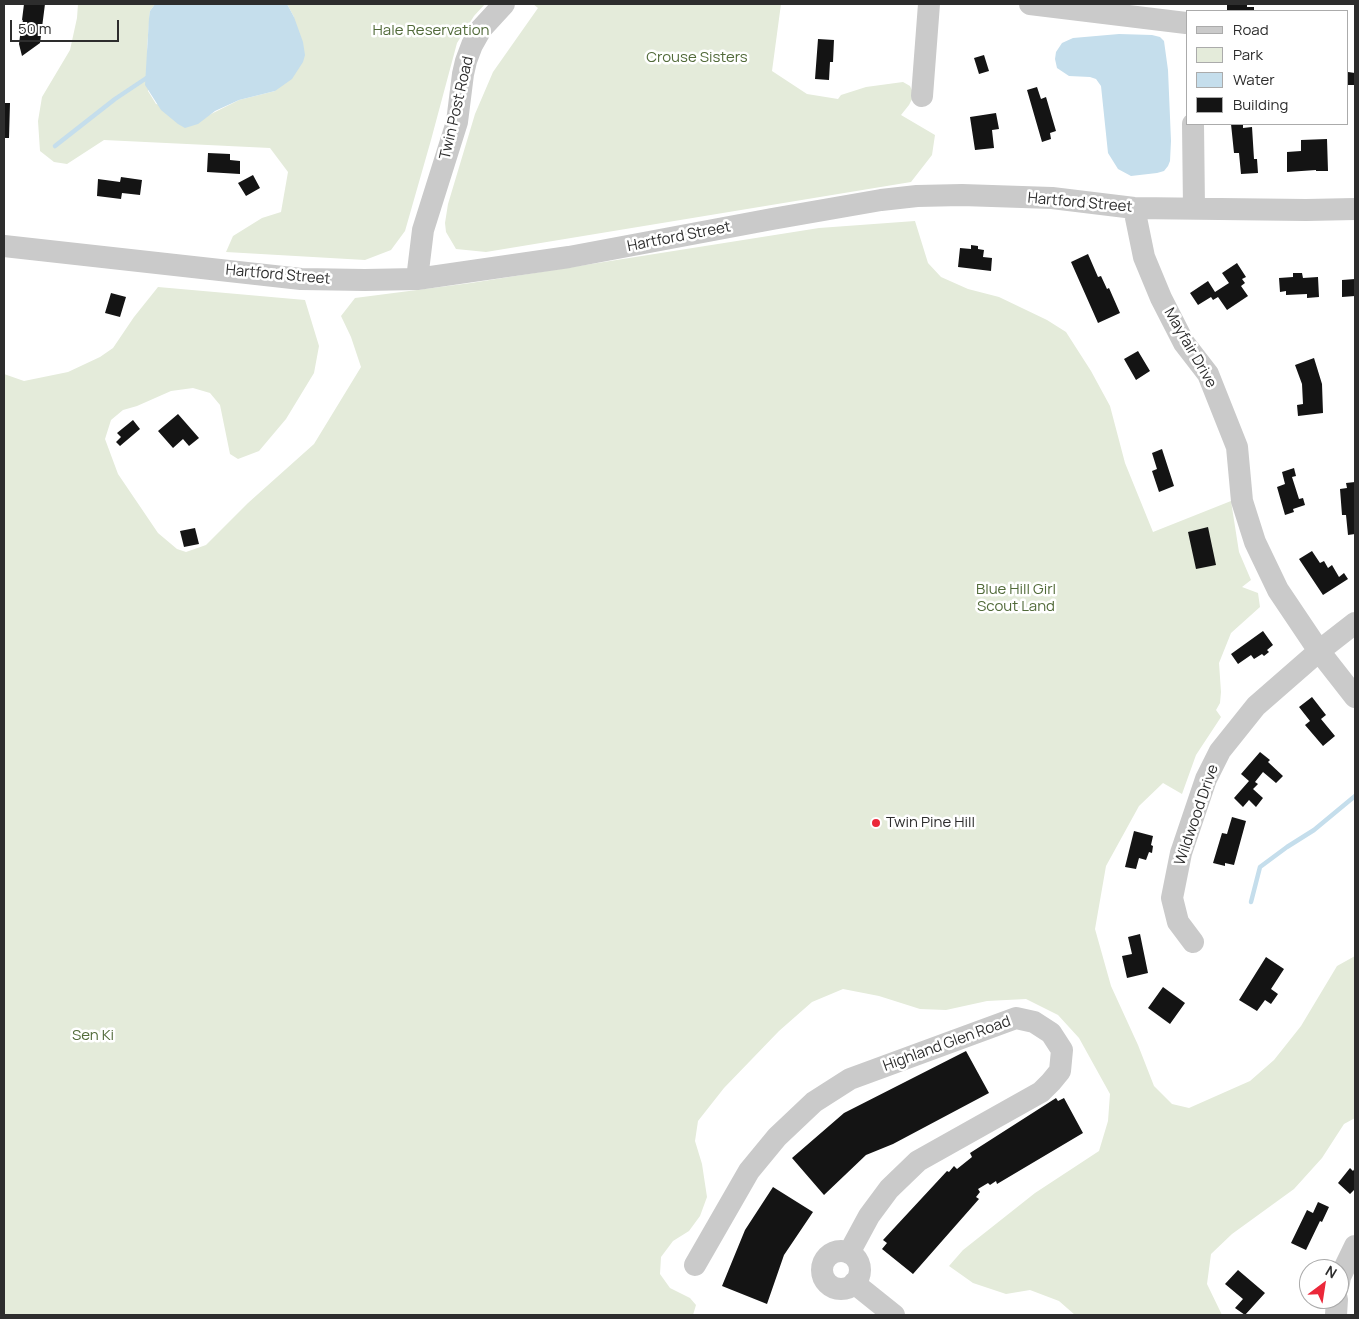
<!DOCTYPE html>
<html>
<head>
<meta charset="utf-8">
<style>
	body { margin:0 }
	#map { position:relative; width:1359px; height:1319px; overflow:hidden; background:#fff; font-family:Manrope,sans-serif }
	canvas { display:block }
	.frame { position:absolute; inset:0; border:5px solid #2d2d2d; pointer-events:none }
	.legend { position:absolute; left:1186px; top:10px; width:162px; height:115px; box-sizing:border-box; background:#fff; border:1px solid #ababab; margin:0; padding:6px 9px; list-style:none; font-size:15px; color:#2d2d2d }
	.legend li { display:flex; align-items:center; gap:10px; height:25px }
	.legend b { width:25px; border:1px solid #ababab }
	.north { position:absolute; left:1299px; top:1259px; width:50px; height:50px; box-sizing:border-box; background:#fff; border:1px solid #ababab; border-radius:50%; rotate:31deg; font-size:14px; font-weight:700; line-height:20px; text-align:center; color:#2d2d2d }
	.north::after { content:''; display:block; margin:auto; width:18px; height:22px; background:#eb283a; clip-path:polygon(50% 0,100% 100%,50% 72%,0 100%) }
	.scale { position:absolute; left:10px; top:20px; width:109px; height:22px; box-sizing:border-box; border:2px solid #2d2d2d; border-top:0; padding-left:6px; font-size:15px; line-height:18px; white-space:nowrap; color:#2d2d2d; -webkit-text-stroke:4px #fff; paint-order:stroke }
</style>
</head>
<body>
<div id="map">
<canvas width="1359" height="1319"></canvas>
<div class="frame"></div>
<ul class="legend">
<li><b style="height:6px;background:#cacaca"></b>Road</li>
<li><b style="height:14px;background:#e4ebda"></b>Park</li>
<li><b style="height:14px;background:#c5deec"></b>Water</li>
<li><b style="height:14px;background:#141414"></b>Building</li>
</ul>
<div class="north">N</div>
<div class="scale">50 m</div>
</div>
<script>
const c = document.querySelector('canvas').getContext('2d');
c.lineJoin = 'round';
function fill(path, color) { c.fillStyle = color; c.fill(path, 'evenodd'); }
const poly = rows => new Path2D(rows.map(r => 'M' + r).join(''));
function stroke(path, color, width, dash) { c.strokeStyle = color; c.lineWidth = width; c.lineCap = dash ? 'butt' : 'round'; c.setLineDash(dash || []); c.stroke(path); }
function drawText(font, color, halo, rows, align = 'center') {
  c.font = font + ' Manrope,sans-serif'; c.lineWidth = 5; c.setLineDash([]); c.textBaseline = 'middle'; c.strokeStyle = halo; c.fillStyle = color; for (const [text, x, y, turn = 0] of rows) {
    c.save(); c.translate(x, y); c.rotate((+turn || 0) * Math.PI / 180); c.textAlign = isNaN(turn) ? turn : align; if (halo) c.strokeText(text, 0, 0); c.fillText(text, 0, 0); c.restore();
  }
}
fill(poly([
	[78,4,155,4,150,11,147,48,148,91,156,104,209,115,239,100,275,91,294,17,287,4,485,4,474,16,457,43,431,140,405,231,391,250,365,260,226,252,233,236,262,218,281,212,288,172,270,148,104,140,67,164,54,162,40,151,38,121,42,97,70,50,77,18],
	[533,4,781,4,772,71,807,94,838,99,841,95,866,87,903,82,910,86,914,95,909,105,901,115,935,135,932,155,911,182,486,252,456,249,446,232,445,223,448,204,475,114,493,72,538,8],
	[915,221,928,263,941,277,968,289,999,297,1047,320,1066,332,1091,371,1110,406,1125,463,1153,532,1231,501,1239,552,1251,580,1242,587,1258,593,1260,607,1231,633,1219,663,1221,692,1220,703,1216,710,1221,717,1196,755,1182,794,1163,783,1139,806,1106,866,1095,929,1111,986,1138,1045,1154,1086,1172,1104,1189,1108,1250,1081,1274,1060,1301,1026,1337,966,1355,956,1355,1118,1344,1124,1322,1158,1294,1189,1232,1234,1211,1254,1207,1284,1222,1315,1075,1315,1059,1301,1030,1290,1006,1294,973,1283,949,1266,963,1250,1035,1193,1099,1151,1108,1121,1110,1094,1079,1038,1058,1015,1026,999,987,1001,946,1010,920,1009,879,996,843,989,812,1002,779,1031,724,1088,698,1121,695,1141,702,1164,707,1197,700,1216,689,1231,673,1241,661,1257,660,1274,670,1288,690,1298,696,1305,693,1315,4,1315,4,374,24,381,68,372,100,357,113,348,134,317,158,287,305,300,319,346,314,373,286,419,259,451,238,459,230,454,220,405,210,393,193,388,171,391,137,406,123,410,111,420,105,439,118,474,158,533,177,549,186,552,206,545,248,503,314,444,361,367,351,337,341,316,355,298,471,283,819,228]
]), '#e4ebda');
fill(poly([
	[155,4,287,4,294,17,303,42,305,55,303,62,292,79,275,91,239,100,215,111,198,124,185,128,178,124,161,110,145,85,149,18,150,11],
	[1119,34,1152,35,1160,37,1164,41,1168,70,1171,141,1170,161,1168,166,1164,171,1157,173,1131,176,1118,169,1108,153,1101,86,1096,79,1090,77,1069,76,1057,68,1055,59,1056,52,1062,43,1073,38]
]), '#c5deec');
stroke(poly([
	[55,146,115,99,148,77],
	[1251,902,1260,867,1287,847,1314,830,1355,796]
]), '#c5deec', 4.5);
fill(poly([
	[24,4,45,4,40,43,22,56,19,44],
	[1227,4,1247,4,1247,7,1254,7,1254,11,1227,11],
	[818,39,834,40,833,62,830,62,829,80,815,79],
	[984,55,989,71,979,74,974,58],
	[1348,72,1355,73,1355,85,1348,85],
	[1037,87,1041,99,1046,97,1056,131,1050,133,1051,139,1042,142,1027,90],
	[4,103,10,103,9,138,4,138],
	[996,113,999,129,992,130,994,148,975,150,970,117],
	[1231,124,1243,124,1243,128,1252,127,1254,159,1257,159,1258,173,1241,174,1239,153,1234,153],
	[1327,139,1328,171,1316,171,1316,170,1287,172,1287,152,1301,151,1301,140],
	[208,153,230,154,230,160,240,161,240,174,207,172],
	[253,175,260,188,246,196,238,183],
	[121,177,142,180,140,195,122,193,121,199,97,196,98,179,120,182],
	[971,245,978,246,978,249,984,250,983,257,992,258,991,271,958,267,960,248,971,249],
	[1088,254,1098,277,1101,276,1107,289,1109,288,1120,313,1098,323,1071,262],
	[1237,263,1246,277,1242,279,1245,283,1241,286,1248,296,1227,310,1218,297,1213,300,1211,297,1198,305,1190,293,1208,281,1215,292,1229,283,1222,273],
	[1293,273,1302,273,1303,278,1318,277,1319,297,1307,298,1307,294,1286,295,1286,291,1280,292,1279,278,1293,277],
	[1355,279,1355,296,1342,297,1342,280],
	[111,293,126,297,120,317,105,313],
	[1138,351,1150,371,1136,380,1124,359],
	[1314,358,1322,384,1323,413,1298,416,1297,405,1303,404,1302,384,1295,365],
	[178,414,199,438,189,446,183,439,173,448,158,431],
	[133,420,140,429,120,446,116,442,121,437,117,433],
	[1162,449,1174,486,1159,492,1152,471,1157,469,1152,453],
	[1294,468,1296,476,1292,477,1299,499,1303,498,1305,505,1293,509,1294,512,1285,515,1277,487,1285,484,1282,472],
	[1355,482,1355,534,1348,535,1346,515,1342,515,1340,489,1347,488,1346,483],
	[1208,527,1216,565,1196,569,1188,532],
	[195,528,199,544,184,547,180,531],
	[1312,551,1320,563,1324,561,1328,568,1332,565,1339,577,1344,573,1348,579,1323,595,1299,559],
	[1263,631,1273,645,1267,650,1269,652,1264,656,1262,654,1254,659,1251,655,1238,664,1231,654],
	[1312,697,1326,715,1321,719,1335,736,1323,746,1305,725,1310,721,1299,707],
	[1260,752,1270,760,1268,762,1283,776,1276,783,1263,772,1255,782,1258,784,1253,789,1263,798,1256,807,1249,800,1243,807,1234,798,1249,781,1241,774],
	[1232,817,1246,821,1234,865,1225,863,1225,866,1213,863,1222,833,1227,834],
	[1134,831,1153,836,1151,845,1153,846,1152,853,1149,852,1146,860,1139,858,1136,869,1125,867],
	[1140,934,1148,973,1127,978,1122,956,1132,954,1128,937],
	[1266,957,1284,969,1271,989,1278,994,1271,1004,1265,1000,1257,1011,1239,1000],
	[1163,987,1185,1003,1170,1024,1148,1008],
	[966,1051,989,1093,893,1144,866,1155,824,1195,792,1158,844,1113],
	[1056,1098,1058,1101,1064,1098,1083,1133,997,1184,996,1181,990,1185,988,1183,978,1189,980,1192,976,1197,979,1199,913,1274,882,1249,887,1243,883,1240,947,1171,949,1172,954,1166,957,1169,972,1157,970,1153],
	[1350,1168,1353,1171,1355,1168,1355,1189,1350,1194,1338,1183],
	[773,1187,813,1212,784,1255,767,1304,722,1286,745,1230],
	[1318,1202,1329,1207,1322,1222,1320,1221,1306,1250,1291,1243,1307,1210,1313,1213],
	[1238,1270,1265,1293,1245,1315,1235,1308,1243,1299,1225,1284]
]), '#141414');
stroke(poly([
	[1030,4,1186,23],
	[922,96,929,4],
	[1193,124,1194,208],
	[1134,208,1144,257,1161,298,1184,343,1208,374,1237,447,1242,501,1255,542,1278,590,1319,651,1355,697],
	[4,246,301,279,365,280,417,279,569,257,772,219,881,200,917,196,962,195,1052,198,1134,208,1306,210,1355,209],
	[417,279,423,230,457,122,463,74,466,61,472,45,481,29,504,4],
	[1193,942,1178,922,1172,898,1181,853,1206,779,1220,751,1256,706,1319,651,1355,623],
	'822 1270a19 19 0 1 1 38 0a19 19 0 1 1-38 0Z',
	[695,1265,749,1171,777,1137,814,1102,850,1079,1016,1018,1034,1022,1051,1033,1062,1050,1060,1071,1051,1082,1041,1092,918,1161,889,1189,869,1216,849,1253],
	[854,1283,894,1315],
	[1339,1283,1340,1277,1355,1246],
	[1336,1315,1337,1299]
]), '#cacaca', 22);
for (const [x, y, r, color] of [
	[876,823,5,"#eb283a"]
]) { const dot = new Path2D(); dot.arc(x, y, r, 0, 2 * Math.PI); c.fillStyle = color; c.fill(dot); stroke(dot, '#fff', 2); }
drawText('15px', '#516a39', '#fff', [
	["Hale Reservation",431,31],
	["Crouse Sisters",697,58],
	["Blue Hill Girl",1016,590],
	["Scout Land",1016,607],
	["Sen Ki",93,1036]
]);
drawText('15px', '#2d2d2d', '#fff', [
	["Twin Post Road",457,108,-77],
	["Hartford Street",1080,203,5],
	["Hartford Street",679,237,-11],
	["Hartford Street",278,275,5],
	["Mayfair Drive",1190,348,60],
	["Wildwood Drive",1197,815,-71],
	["Highland Glen Road",947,1044,-20]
]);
drawText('15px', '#2d2d2d', '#fff', [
	["Twin Pine Hill",886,823]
], 'left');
</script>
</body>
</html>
